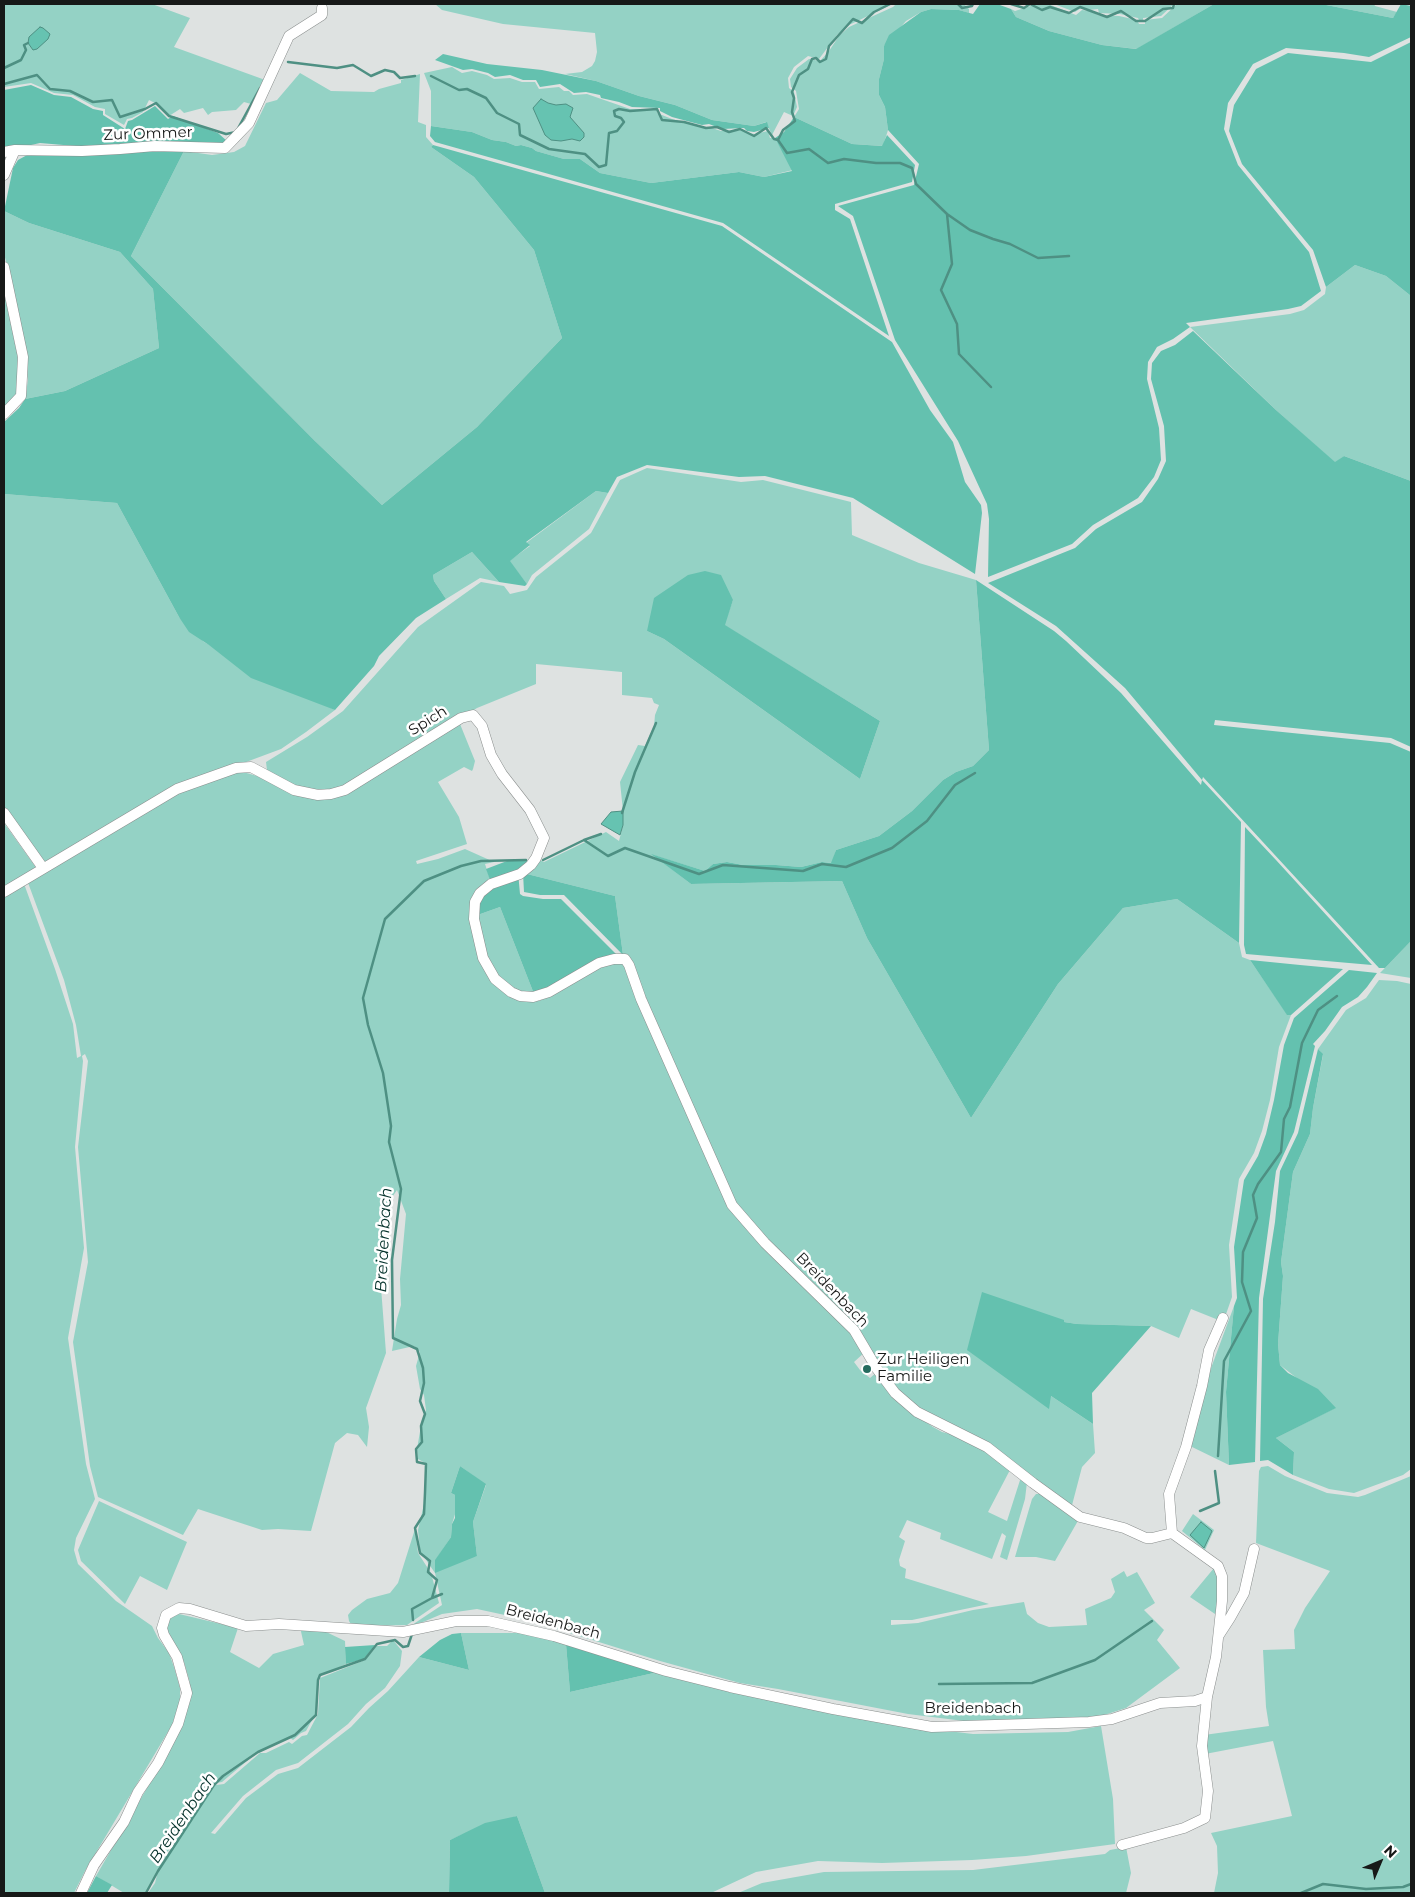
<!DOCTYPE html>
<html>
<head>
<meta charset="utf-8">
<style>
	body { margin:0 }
	#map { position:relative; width:1415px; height:1897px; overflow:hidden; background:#dee2e1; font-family:Montserrat,sans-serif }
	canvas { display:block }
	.frame { position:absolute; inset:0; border:5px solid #171918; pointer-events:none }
	.north { position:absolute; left:1355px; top:1837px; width:50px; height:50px; -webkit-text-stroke:4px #fff; paint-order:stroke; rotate:45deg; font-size:14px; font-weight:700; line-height:20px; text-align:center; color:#171918 }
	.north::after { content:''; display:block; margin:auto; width:18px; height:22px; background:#171918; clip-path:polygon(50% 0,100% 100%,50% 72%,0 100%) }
</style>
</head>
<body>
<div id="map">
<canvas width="1415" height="1897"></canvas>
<div class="frame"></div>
<div class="north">N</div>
</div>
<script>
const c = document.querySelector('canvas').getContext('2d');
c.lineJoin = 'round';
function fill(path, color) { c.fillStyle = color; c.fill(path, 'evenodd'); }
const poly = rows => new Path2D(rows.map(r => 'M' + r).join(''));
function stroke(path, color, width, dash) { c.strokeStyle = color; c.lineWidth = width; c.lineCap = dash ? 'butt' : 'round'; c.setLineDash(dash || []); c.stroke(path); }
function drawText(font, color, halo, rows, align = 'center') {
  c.font = font + ' Montserrat,sans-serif'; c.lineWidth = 5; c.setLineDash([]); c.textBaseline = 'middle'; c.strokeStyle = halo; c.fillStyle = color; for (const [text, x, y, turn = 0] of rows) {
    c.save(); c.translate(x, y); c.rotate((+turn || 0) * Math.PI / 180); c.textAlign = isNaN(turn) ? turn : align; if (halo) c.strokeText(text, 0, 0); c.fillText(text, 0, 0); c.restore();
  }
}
fill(poly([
	[4,4,152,4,190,18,174,47,268,81,255,103,251,104,244,102,236,110,212,112,208,115,203,108,184,113,180,109,169,116,157,104,149,100,143,112,132,118,127,119,124,125,105,114,105,109,95,107,73,95,54,93,31,83,4,87],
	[435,4,893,4,849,25,837,35,819,59,808,56,794,67,788,78,789,88,794,92,797,107,793,116,784,112,772,135,766,122,754,126,712,120,675,105,639,96,596,81,565,74,582,72,592,66,595,61,597,52,595,33,503,24,442,10],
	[896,4,958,5,964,4,969,9,969,13,959,10,931,9,921,12,906,21,884,46,884,59,879,79,879,95,885,107,888,130,883,146,852,144,794,117,799,109,796,91,791,87,790,79,797,68,809,59,820,61,829,51,839,36,849,27,893,7],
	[1037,4,1048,4,1076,15,1082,10,1096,12,1097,15,1119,16,1137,20,1139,24,1145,24,1145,20,1162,18,1177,4,1214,4,1137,49,1102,45,1049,31,1016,17,1011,9,1015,11],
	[1054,4,1174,4,1161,16,1143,18,1143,22,1140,22,1138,18,1120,14,1099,13,1098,9,1089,10,1081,8,1075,12],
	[1321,4,1374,4,1375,6,1397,12,1393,18],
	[452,67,462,73,472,71,487,75,494,79,510,78,522,82,535,82,539,89,559,87,564,91,569,91,573,95,587,94,630,109,657,110,657,113,672,119,701,127,709,127,721,131,743,130,746,133,755,134,768,131,770,138,775,138,793,170,764,177,739,172,651,183,600,173,580,159,564,159,536,151,532,148,521,145,516,146,506,142,492,140,472,132,431,126,431,91,424,73],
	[300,73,331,91,374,92,379,89,401,83,401,80,420,74,418,122,426,125,426,137,433,145,431,147,474,177,534,250,562,338,477,427,382,505,315,441,131,256,184,151,212,155,234,152,245,146,266,103,277,100],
	[4,211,29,223,120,252,153,289,159,348,65,391,25,399,28,380,23,336,4,253],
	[1355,265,1386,276,1411,296,1411,481,1344,456,1335,463,1276,410,1190,327,1290,314,1304,310,1325,294,1326,287],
	[4,291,17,353,20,375,15,399,4,409],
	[647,468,741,482,763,480,851,502,852,535,919,563,976,580,989,750,973,766,956,772,943,780,912,811,879,836,836,850,832,863,822,862,801,867,776,865,743,865,727,862,713,864,705,871,653,855,691,884,842,881,867,938,971,1118,1058,984,1123,908,1177,899,1239,943,1242,957,1250,960,1287,1014,1291,1015,1279,1047,1270,1100,1262,1131,1254,1153,1239,1179,1229,1245,1232,1297,1212,1354,1221,1321,1191,1309,1179,1338,1151,1326,1077,1324,1064,1322,1049,1408,1051,1396,1093,1424,1095,1453,1082,1467,1071,1509,988,1442,929,1416,898,1390,883,1371,864,1337,768,1242,737,1205,623,955,615,896,523,873,540,860,544,862,606,832,619,841,623,825,623,811,620,782,638,745,645,746,654,726,655,715,659,705,654,703,652,698,622,695,622,672,536,664,536,684,477,708,390,762,335,790,313,789,294,785,267,770,266,762,307,737,343,711,418,627,481,582,504,586,510,594,527,590,536,577,591,533,620,480],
	[733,600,724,625,880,721,860,779,664,639,647,631],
	[596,491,608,493,589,529,532,575,527,584,509,561,530,546,526,543],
	[4,494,117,503,179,617,204,642,335,710,306,732,281,749,187,784,43,865,4,811],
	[472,552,499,582,480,578,446,599,434,581,433,575],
	[460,724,475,761,473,769,472,771,464,767,438,782,459,817,467,844,416,861,417,864,438,859,465,849,494,862,485,864,493,888,472,917,500,907,534,994,539,1001,614,960,625,964,727,1201,837,1315,865,1352,854,1362,860,1370,870,1378,877,1372,912,1412,933,1427,942,1432,970,1439,1011,1468,988,1512,1007,1521,1021,1477,1027,1482,1025,1499,1007,1560,1000,1557,1006,1536,1002,1533,992,1559,940,1539,941,1533,907,1520,899,1537,905,1541,899,1560,900,1566,906,1569,905,1578,989,1604,912,1620,891,1620,891,1625,918,1623,973,1610,1024,1602,1027,1614,1038,1623,1049,1627,1087,1625,1085,1609,1111,1598,1115,1592,1111,1579,1124,1571,1127,1577,1137,1572,1155,1603,1144,1610,1164,1630,1157,1640,1180,1668,1126,1708,1101,1716,1062,1721,972,1722,908,1714,778,1689,740,1683,660,1661,528,1620,477,1609,442,1614,423,1622,412,1625,442,1605,435,1573,420,1551,418,1530,424,1504,426,1485,425,1463,418,1459,417,1449,422,1420,426,1410,424,1395,420,1389,416,1366,420,1352,414,1346,392,1351,397,1319,401,1305,400,1279,406,1214,397,1190,388,1203,379,1261,386,1353,366,1408,369,1427,367,1447,358,1435,347,1433,335,1443,311,1531,278,1529,262,1530,198,1509,183,1535,98,1497,90,1466,73,1342,88,1262,78,1147,88,1061,85,1054,82,1056,83,1061,75,1147,84,1248,68,1338,86,1464,95,1499,76,1538,74,1550,78,1564,116,1601,152,1626,158,1638,169,1653,174,1667,180,1688,180,1702,172,1725,85,1871,74,1893,4,1893,4,892,23,881,55,969,73,1024,77,1058,81,1056,76,1025,64,980,27,880,165,799,222,775,243,772,334,798],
	[460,1466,486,1485,473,1522,477,1556,435,1561,451,1537,452,1524,456,1511,455,1495,451,1493],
	[4,823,37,869,4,887],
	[1411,941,1411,978,1380,973],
	[1379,980,1397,981,1411,984,1411,1469,1403,1475,1354,1493,1329,1489,1293,1475,1294,1452,1276,1438,1335,1408,1280,1365,1278,1344,1283,1276,1281,1262,1293,1172,1310,1134,1313,1108,1323,1055,1318,1049,1346,1010,1366,998],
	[1234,1306,1226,1392,1229,1465,1188,1445,1207,1379],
	[1268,1466,1285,1476,1327,1493,1358,1497,1365,1495,1411,1476,1411,1893,1214,1893,1218,1873,1217,1846,1211,1833,1292,1816,1273,1741,1205,1754,1204,1735,1269,1726,1266,1707,1263,1650,1295,1649,1294,1630,1305,1608,1330,1571,1256,1543,1259,1471,1261,1467],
	[1036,1494,1041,1494,1079,1519,1055,1561,1036,1557,1015,1557,1032,1499],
	[99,1501,187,1542,167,1590,140,1576,125,1604,81,1561,78,1550],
	[1193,1514,1214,1530,1205,1550,1182,1531],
	[415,1529,418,1553,431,1573,439,1603,407,1625,352,1626,349,1621,348,1615,352,1610,367,1599,390,1593,398,1583],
	[1214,1568,1218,1572,1218,1616,1190,1597],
	[179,1614,238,1628,230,1652,259,1668,273,1654,304,1645,300,1627,322,1630,345,1641,346,1664,318,1677,316,1713,306,1731,301,1733,293,1740,290,1738,274,1744,265,1750,260,1750,222,1782,198,1786,199,1791,193,1816,175,1831,172,1844,146,1893,124,1893,96,1876,165,1757,189,1701,190,1683,184,1662,177,1647,166,1632,167,1624,171,1617],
	[461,1633,523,1633,566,1644,570,1692,658,1672,906,1726,973,1734,1068,1732,1101,1726,1113,1799,1115,1844,1026,1856,972,1860,882,1863,818,1861,756,1872,711,1893,545,1893,517,1816,468,1832,450,1840,449,1893,148,1893,155,1883,158,1871,175,1844,178,1833,194,1818,197,1803,201,1793,201,1787,224,1784,260,1753,266,1753,289,1742,292,1744,302,1736,307,1735,318,1714,320,1678,365,1660,377,1646,387,1646,393,1640,402,1651,400,1666,385,1688,366,1704,348,1724,298,1763,276,1770,243,1796,211,1833,215,1834,246,1798,278,1774,298,1768,351,1727,369,1708,388,1691,419,1657,469,1670],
	[1126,1847,1131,1873,1126,1893,738,1893,762,1883,824,1872,973,1870,1105,1854,1110,1850]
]), '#94d2c5');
fill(poly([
	[980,4,997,4,1011,9,1016,17,1049,31,1102,45,1136,49,1214,4,1321,4,1393,18,1401,4,1411,6,1411,37,1369,57,1344,53,1286,48,1253,64,1228,103,1224,129,1238,165,1309,252,1321,291,1301,306,1288,309,1186,323,1190,327,1173,339,1157,347,1148,362,1147,379,1159,428,1161,460,1154,477,1138,498,1093,525,1072,544,988,577,989,519,987,504,958,441,895,340,853,216,838,206,914,185,919,164,888,130,885,107,879,95,879,79,884,59,884,46,889,35,921,12,931,9,959,10,973,14],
	[1411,42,1411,296,1386,276,1355,265,1326,287,1313,250,1242,164,1229,131,1234,105,1256,69,1288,53,1371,62],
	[443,54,487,64,542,70,596,81,639,96,675,105,712,120,754,126,767,122,769,128,754,132,747,131,744,128,722,129,709,124,702,125,672,117,660,111,660,108,632,107,619,102,601,98,600,95,586,92,574,93,560,84,540,87,536,80,523,80,510,75,495,77,488,73,472,69,463,70,435,60],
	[31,85,54,95,71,97,93,109,103,111,103,115,125,129,128,121,132,120,155,106,168,119,173,116,218,133,227,141,234,143,87,147,40,143,4,151,4,90],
	[794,117,852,144,882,146,887,135,915,165,912,182,835,204,835,210,850,219,889,336,723,223,435,142,430,136,431,126,472,132,492,140,506,142,516,146,521,145,532,148,536,151,564,159,580,159,600,173,651,183,739,172,764,177,792,171,775,138,784,132],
	[433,145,722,226,892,342,930,410,953,442,965,482,981,505,982,513,975,574,853,498,765,476,739,477,647,465,617,477,608,493,596,491,526,542,530,545,510,561,527,584,525,586,499,582,472,552,433,575,434,581,446,599,416,618,379,656,374,666,335,710,251,678,209,645,189,632,179,617,117,503,4,494,4,422,19,408,25,399,65,391,159,348,153,289,120,252,29,223,4,211,13,168,18,160,29,154,184,151,131,256,315,441,382,505,477,427,562,338,534,250,474,177,431,147],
	[1193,331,1276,410,1335,462,1344,456,1411,481,1411,747,1391,738,1215,720,1214,725,1390,743,1411,752,1411,941,1385,968,1379,968,1203,777,1202,780,1241,822,1239,943,1177,899,1123,908,1058,984,971,1118,867,938,842,881,691,884,651,854,705,871,713,864,727,862,743,865,776,865,801,867,822,862,831,863,836,850,879,836,912,811,943,780,956,772,973,766,989,750,976,580,1054,631,1066,641,1121,693,1201,785,1202,780,1125,688,1056,626,988,583,1075,548,1096,529,1142,502,1158,479,1166,461,1164,426,1151,379,1152,363,1161,351,1175,345],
	[705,571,721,575,733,600,725,625,880,721,860,779,664,639,647,631,654,598,688,575],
	[1245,827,1276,860,1372,965,1246,954,1244,945],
	[523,860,530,862,518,872,520,894,523,896,543,899,561,899,620,958,534,994,500,907,472,917,476,902,493,888,486,869,507,861],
	[523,873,615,896,623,955,564,895,540,895,524,892],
	[1250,960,1300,965,1343,969,1291,1015,1287,1015],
	[1349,970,1377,973,1367,987,1358,997,1342,1007,1325,1031,1313,1044,1315,1046,1294,1132,1276,1171,1259,1298,1255,1462,1229,1465,1226,1392,1234,1306,1237,1298,1234,1247,1244,1180,1258,1156,1266,1134,1274,1100,1284,1045,1294,1018],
	[1318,1049,1323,1054,1313,1108,1310,1134,1293,1172,1281,1262,1283,1276,1278,1344,1280,1365,1288,1373,1318,1389,1336,1408,1276,1438,1294,1452,1293,1475,1268,1460,1260,1461,1263,1299,1275,1222,1280,1171,1298,1133],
	[982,1292,1064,1320,1064,1322,1077,1324,1151,1326,1092,1393,1093,1424,1051,1396,1049,1409,967,1350],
	[460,1466,486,1484,473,1522,477,1556,435,1573,435,1560,451,1537,452,1524,455,1518,455,1495,451,1493],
	[461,1633,469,1670,419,1657,440,1640,452,1634],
	[566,1644,658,1672,570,1692],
	[375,1645,364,1659,346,1664,345,1647],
	[517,1816,545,1893,449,1893,450,1840,485,1823],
	[96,1876,112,1885,107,1893,87,1893]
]), '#64c1af');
const water = poly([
	[40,27,43,28,50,34,48,39,37,49,33,50,28,43,29,37,40,27],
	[541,99,548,103,556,105,566,104,573,108,570,117,584,133,584,137,580,141,572,139,561,141,551,140,545,135,533,108,541,99],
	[623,811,623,825,620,835,601,824,611,812,623,811],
	[1201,1522,1212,1531,1204,1548,1190,1535,1201,1522]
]);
fill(water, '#66c3b1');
stroke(water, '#4e9083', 1);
stroke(poly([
	[958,4,962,8,972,6,973,4],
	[1011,4,1024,8,1030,4,1042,10,1050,7,1069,13,1080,7,1107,17,1121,11,1136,21,1145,21,1163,9,1173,8,1174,4],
	[288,62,337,68,353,65,371,76,385,70,394,72,400,78,415,76],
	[4,68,21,60,26,50,24,45,28,43],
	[431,76,459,90,467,89,486,98,497,113,519,124,520,135,549,149,585,154,599,167,606,165,609,133,617,131,624,122,621,118,615,116,614,111,619,109,630,111,657,109,662,120,684,122,706,128,717,127,729,132,740,129,754,136,766,128,774,139,778,140,783,130,795,121,792,112,794,98,792,92,799,75,808,69,812,59,816,58,820,62,826,59,829,46,853,19,862,23,874,12,890,4],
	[4,84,37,75,50,89,70,91,93,102,112,100,120,117,145,109,156,103,169,116,226,134,236,132,260,88],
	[778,140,787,153,809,149,828,163,844,159,876,163,900,163,912,168,916,184,947,214,952,264,941,290,957,324,959,354,991,387],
	[947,214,970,230,993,239,1010,244,1038,258,1069,256],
	[622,813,635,772,656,723],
	[584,840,601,834],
	[543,860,584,840,608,856,625,848,699,874,723,865,803,871,822,864,846,867,892,848,927,821,955,785,975,773],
	[1218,1456,1224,1361,1251,1311,1242,1282,1243,1252,1257,1218,1253,1195,1258,1184,1281,1152,1284,1119,1290,1107,1302,1043,1318,1010,1337,996],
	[1200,1511,1219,1503,1215,1471],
	[432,1598,442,1594],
	[413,1620,412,1609,432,1598,437,1580,428,1572,430,1561,420,1553,415,1528,424,1514,425,1493,426,1464,417,1462,416,1449,422,1442,421,1426,425,1414,420,1401,424,1383,423,1368,417,1349,393,1338,392,1260,401,1189,389,1142,391,1126,383,1073,368,1025,363,998,385,919,424,881,461,866,481,861,526,860],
	[939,1684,1032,1683,1095,1660,1152,1621],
	[146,1893,158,1871,214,1785,223,1776,258,1752,295,1735,316,1715,318,1680,320,1675,365,1659,377,1644,395,1640,403,1647,408,1646,412,1634],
	[1301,1893,1323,1884,1366,1889,1403,1887,1411,1884]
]), '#4e9083', 2.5);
const minor = poly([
	[4,152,15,150,82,151,120,149,155,146,225,148,249,123,289,36,322,15,322,8],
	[4,175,15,150],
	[4,267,23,357,21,396,4,414],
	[4,813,43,868],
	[4,892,177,789,236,768,251,767,294,790,318,795,331,794,345,790,461,718,473,715,482,726,491,755,502,774,530,810,544,838,536,858,531,865,520,874,491,884,480,893,475,902,474,919,483,958,495,979,511,992,520,996,533,997,549,992,599,963,614,959,625,959,629,965,641,999,732,1205,765,1243,854,1330,877,1369,895,1393,917,1412,987,1447,1033,1483,1080,1517,1124,1528,1146,1538,1152,1538,1172,1533],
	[1219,1635,1230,1618,1244,1593,1254,1549],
	[1122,1845,1184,1828,1205,1818,1208,1791,1202,1746,1207,1697,1216,1657,1222,1601,1222,1576,1218,1566,1172,1533,1169,1494,1186,1447,1202,1386,1209,1350,1223,1318],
	[81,1893,94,1865,124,1822,138,1792,158,1763,178,1724,187,1693,177,1657,164,1635,162,1628,166,1615,179,1608,190,1609,246,1626,279,1624,403,1632,456,1621,488,1621,554,1636,666,1671,730,1687,833,1709,932,1727,1089,1722,1112,1719,1160,1703,1195,1701,1207,1697]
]);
stroke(minor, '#8b8f8e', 11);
stroke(minor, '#fff', 10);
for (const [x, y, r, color] of [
	[867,1369,5,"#266c5f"]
]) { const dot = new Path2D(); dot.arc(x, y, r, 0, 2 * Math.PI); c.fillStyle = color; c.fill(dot); stroke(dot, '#fff', 2); }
drawText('15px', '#171918', '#fff', [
	["Zur Ommer",148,134,-2],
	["Spich",428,721,-32],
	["Breidenbach",832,1290,46],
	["Breidenbach",553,1622,15],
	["Breidenbach",973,1709]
]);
drawText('15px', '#171918', '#fff', [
	["Zur Heiligen",877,1360],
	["Familie",877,1377]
], 'left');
drawText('italic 16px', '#03312a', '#fff', [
	["Breidenbach",384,1240,-87],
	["Breidenbach",183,1818,-56]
]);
</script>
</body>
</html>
